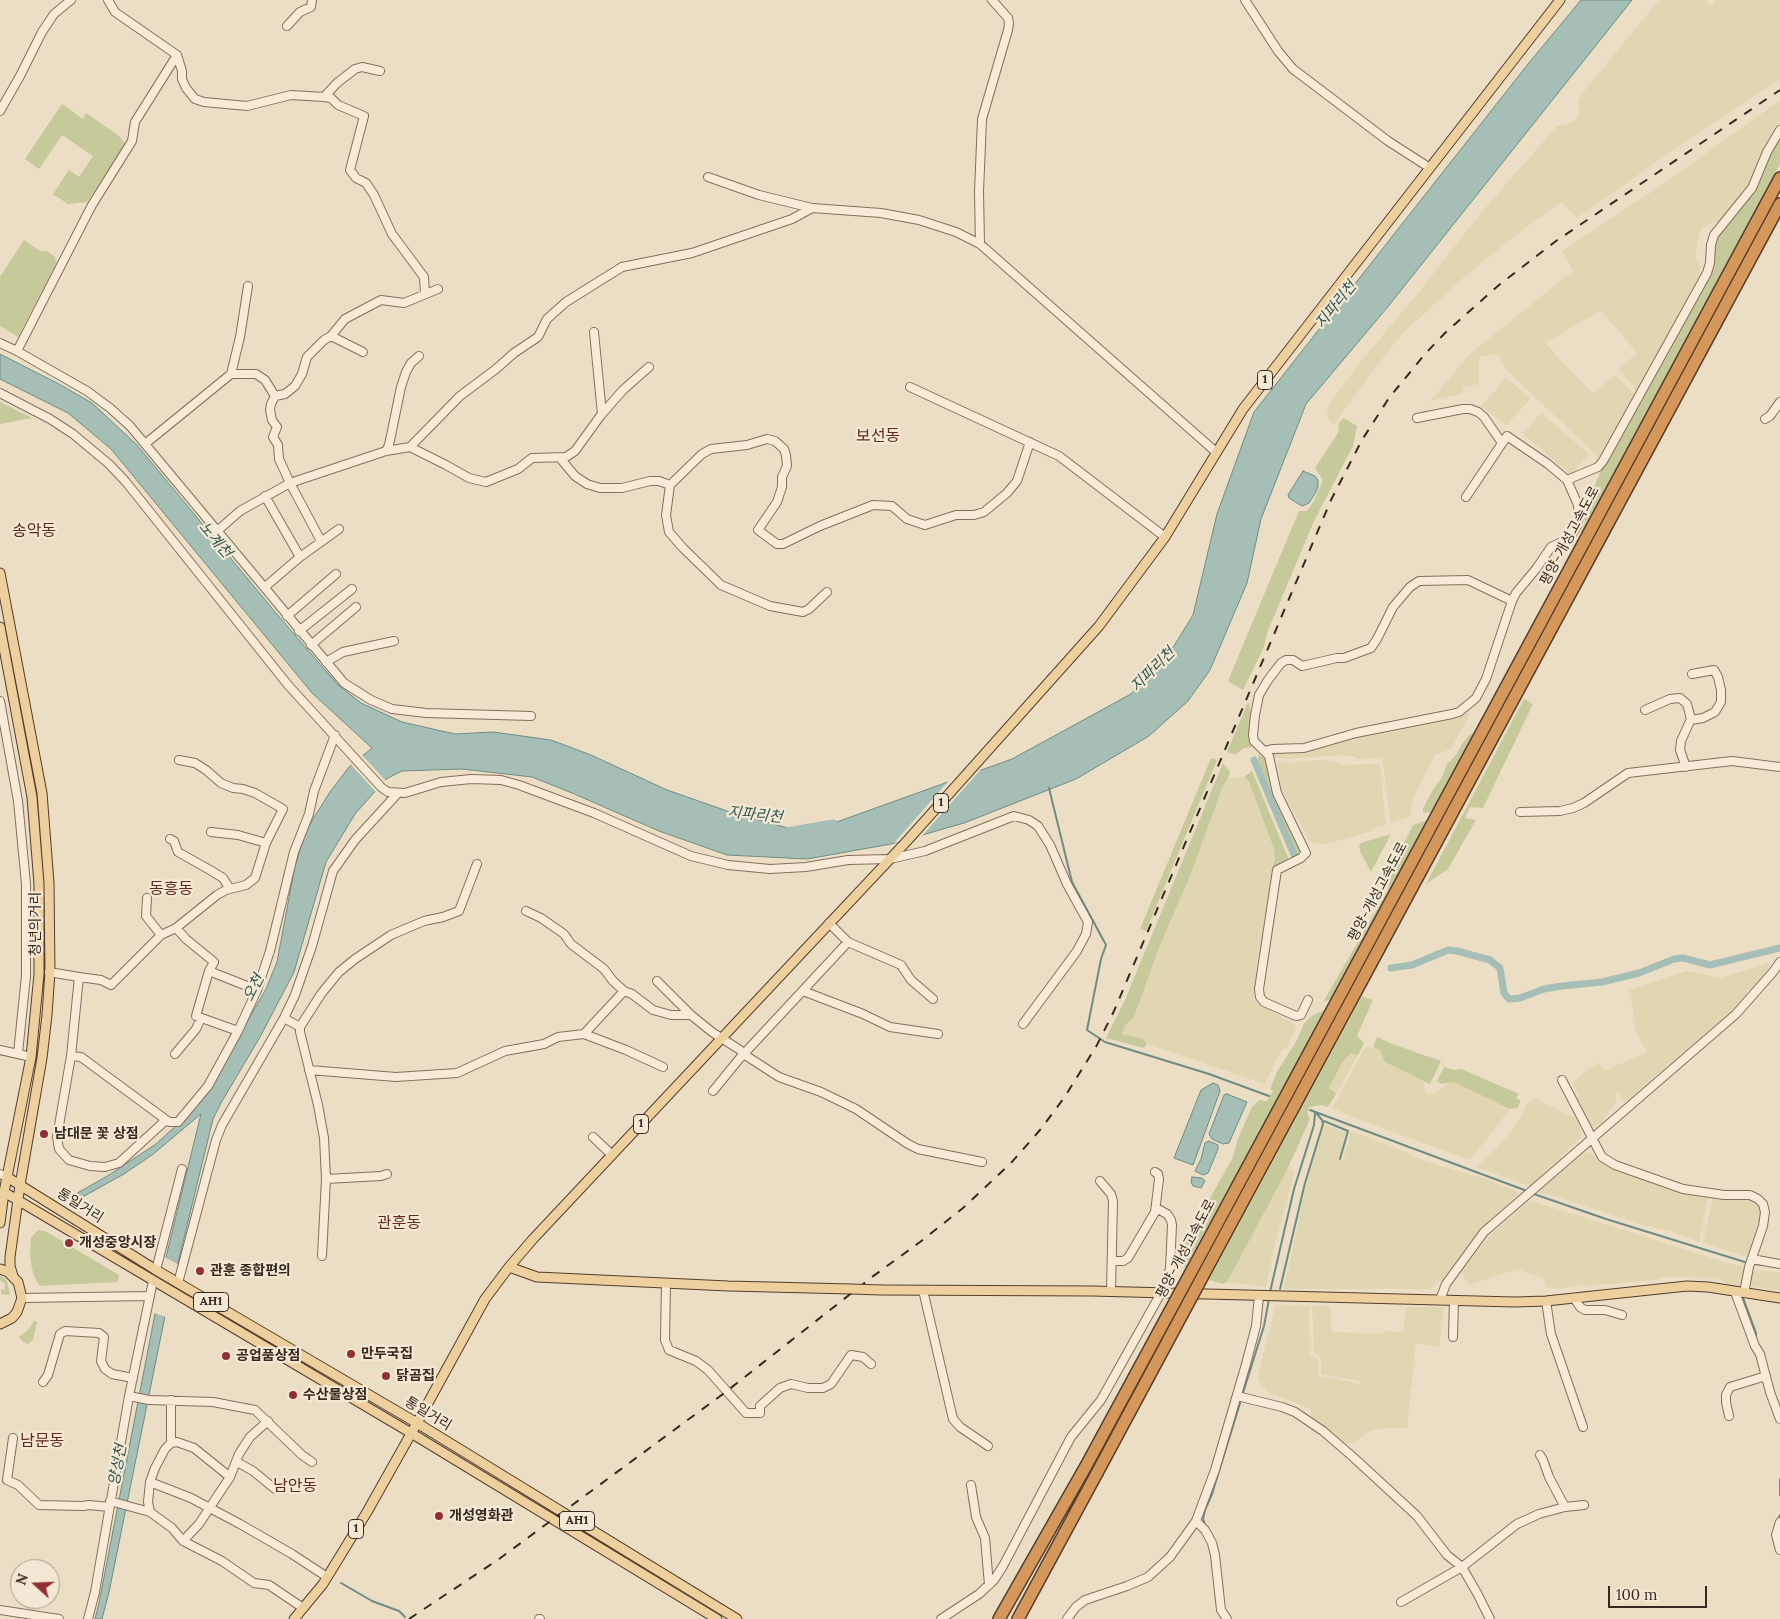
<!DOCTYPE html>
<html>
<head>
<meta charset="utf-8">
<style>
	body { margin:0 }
	#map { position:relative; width:1780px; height:1619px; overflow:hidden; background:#ebdec4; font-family:Lora,serif }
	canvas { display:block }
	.north { position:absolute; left:10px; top:1559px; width:50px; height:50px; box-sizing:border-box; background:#f3e8d3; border:1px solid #a79c8b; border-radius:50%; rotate:290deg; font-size:14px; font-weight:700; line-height:20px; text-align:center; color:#36291f }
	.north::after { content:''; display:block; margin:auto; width:18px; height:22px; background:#912f35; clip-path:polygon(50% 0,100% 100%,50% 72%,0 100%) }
	.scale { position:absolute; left:1608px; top:1586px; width:99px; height:22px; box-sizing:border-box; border:2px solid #36291f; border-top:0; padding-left:6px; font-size:15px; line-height:18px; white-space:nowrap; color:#36291f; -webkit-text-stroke:4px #f3e8d3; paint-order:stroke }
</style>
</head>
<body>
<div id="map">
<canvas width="1780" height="1619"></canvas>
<div class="north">N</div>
<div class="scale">100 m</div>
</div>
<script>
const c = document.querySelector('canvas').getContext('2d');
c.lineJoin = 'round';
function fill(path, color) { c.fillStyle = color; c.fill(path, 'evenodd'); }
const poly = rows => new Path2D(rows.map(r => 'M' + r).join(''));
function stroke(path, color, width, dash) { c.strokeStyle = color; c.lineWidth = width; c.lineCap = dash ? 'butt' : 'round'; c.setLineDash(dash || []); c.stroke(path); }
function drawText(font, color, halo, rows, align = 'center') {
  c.font = font + ' Lora,"Noto Sans KR",serif'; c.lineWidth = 4.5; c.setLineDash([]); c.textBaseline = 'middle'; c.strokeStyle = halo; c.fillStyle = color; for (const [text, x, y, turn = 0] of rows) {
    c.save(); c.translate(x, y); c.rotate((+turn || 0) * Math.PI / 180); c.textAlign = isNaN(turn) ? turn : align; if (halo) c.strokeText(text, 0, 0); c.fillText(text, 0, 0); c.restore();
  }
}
fill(poly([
	[1659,0,1707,0,1706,1,1711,6,1716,0,1780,0,1780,79,1676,148,1577,218,1561,202,1508,241,1462,279,1404,332,1374,369,1334,425,1328,418,1327,411,1332,400,1362,360,1419,292,1481,213,1557,126,1569,124,1574,121,1580,113,1578,102,1581,95],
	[1780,100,1780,125,1765,150,1748,189,1719,221,1708,224,1701,229,1697,244,1696,257,1700,267,1700,274,1638,392,1619,369,1637,353,1601,310,1545,343,1593,394,1615,375,1636,396,1607,450,1600,459,1504,367,1498,353,1479,357,1479,384,1463,387,1463,393,1430,401,1471,353,1573,271,1562,251,1659,187],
	[1506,377,1530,399,1507,425,1481,407],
	[1541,413,1589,454,1571,475,1523,434],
	[1460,713,1470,713,1451,749,1435,755,1414,796,1410,810,1412,816,1391,823,1382,758,1358,759,1353,756,1342,755,1288,759,1279,758,1274,756,1275,752],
	[1277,760,1286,763,1319,760,1334,761,1342,765,1380,764,1386,825,1376,827,1372,831,1334,842,1320,844,1314,843,1309,840,1282,791],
	[1244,777,1249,782,1260,812,1274,849,1275,859,1255,977,1254,1000,1255,1002,1297,1026,1286,1049,1283,1049,1277,1058,1265,1084,1147,1044,1143,1039,1121,1035,1125,1026,1134,1017,1159,948,1190,876,1223,786,1228,778],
	[1769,963,1769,966,1766,976,1754,989,1746,990,1748,997,1624,1103,1620,1094,1615,1090,1617,1101,1602,1122,1595,1128,1589,1125,1575,1098,1579,1094,1572,1083,1591,1067,1600,1063,1604,1071,1647,1052,1635,1030,1633,1010,1629,990,1687,971,1720,978],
	[1368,1046,1380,1050,1385,1062,1423,1080,1426,1094,1435,1094,1448,1083,1454,1082,1510,1109,1470,1160,1357,1119,1332,1108,1359,1058,1364,1049],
	[1351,1053,1358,1055,1336,1094,1328,1089,1342,1063],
	[1535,1098,1560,1111,1576,1117,1581,1131,1580,1138,1530,1186,1476,1167,1495,1150,1514,1128,1527,1104],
	[1324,1124,1346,1132,1339,1160,1343,1161,1351,1131,1394,1147,1424,1161,1486,1179,1516,1191,1518,1195,1489,1221,1468,1244,1443,1280,1436,1282,1431,1289,1284,1289,1307,1180],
	[1585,1152,1591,1153,1604,1163,1656,1183,1689,1194,1706,1197,1707,1202,1699,1242,1670,1231,1642,1225,1551,1195,1539,1193,1540,1190],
	[1288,1168,1295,1171,1273,1252,1266,1287,1227,1282],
	[1713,1197,1747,1198,1758,1206,1761,1214,1749,1258,1703,1243],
	[1532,1201,1728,1263,1746,1267,1740,1287,1726,1284,1723,1280,1716,1277,1711,1278,1688,1277,1664,1277,1655,1280,1586,1286,1582,1285,1562,1289,1550,1288,1545,1286,1545,1279,1517,1269,1469,1285,1461,1272,1490,1235,1527,1203],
	[1750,1270,1780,1272,1780,1291,1747,1286],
	[1276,1305,1309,1306,1310,1357,1318,1359,1318,1376,1352,1382,1358,1384,1359,1386,1360,1381,1321,1374,1321,1357,1314,1352,1312,1306,1330,1306,1332,1332,1384,1334,1385,1331,1403,1332,1406,1307,1444,1307,1439,1347,1416,1343,1407,1428,1383,1428,1368,1432,1353,1443,1341,1442,1329,1430,1312,1418,1311,1409,1267,1392,1260,1383,1258,1378,1262,1357]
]), '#e1d6b2');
fill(poly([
	[62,104,83,119,86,113,119,136,124,142,123,149,87,202,68,204,53,194,69,170,79,177,93,156,62,135,39,169,25,159],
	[1780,134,1780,164,1585,533,1581,532,1585,522,1583,512,1604,464,1690,310,1718,233,1758,185,1775,141],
	[24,240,40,251,47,251,55,257,56,264,18,337,0,326,0,277],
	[0,402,32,418,0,424],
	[1344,418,1357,426,1353,446,1314,521,1267,633,1264,647,1243,690,1228,681,1299,511,1307,511,1314,501,1323,480,1315,468,1338,433,1339,422],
	[1524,699,1533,704,1483,808,1470,807,1465,818,1476,820,1448,869,1426,884],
	[1248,702,1250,707,1253,744,1252,747,1244,748,1235,755,1227,752],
	[1477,732,1431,812,1423,813,1423,808,1434,788,1441,779,1447,764,1456,755,1462,744,1470,734],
	[1259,755,1268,760,1272,786,1302,854,1298,857,1258,765,1257,762],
	[1211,758,1217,760,1146,931,1140,929],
	[1223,763,1230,772,1228,778,1223,786,1190,876,1159,948,1134,1017,1125,1026,1122,1034,1143,1039,1147,1044,1144,1048,1106,1038,1125,1000],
	[1252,771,1289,860,1273,867,1275,859,1274,849,1249,782,1244,777],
	[1427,820,1331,999,1323,1002,1388,890,1392,867,1413,825],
	[1391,834,1371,872,1360,851,1359,847,1361,843],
	[1362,996,1373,1000,1357,1036,1364,1043,1358,1055,1351,1053,1342,1063,1329,1088,1336,1094,1328,1107,1322,1105,1309,1107,1307,1114,1310,1119,1286,1172,1227,1282,1223,1284,1209,1280],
	[1326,1009,1185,1268,1181,1265,1181,1250,1232,1159,1239,1136,1252,1107,1259,1100,1267,1101,1273,1091,1270,1089,1278,1070,1296,1042,1304,1024,1310,1017],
	[1377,1037,1392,1044,1441,1061,1430,1084,1385,1062,1380,1050,1373,1047],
	[1444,1067,1454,1070,1461,1069,1519,1094,1516,1098,1521,1101,1517,1108,1510,1109,1454,1082,1441,1084,1437,1081],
	[38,1230,45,1231,119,1275,118,1280,117,1282,40,1286,35,1278,32,1269,30,1254,31,1238],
	[0,1275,7,1281,10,1295,1,1294,1,1289,5,1290,5,1284,0,1280],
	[34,1321,37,1322,33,1340,28,1344,22,1341,19,1337,28,1330]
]), '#c6c999');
const water = poly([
	[1581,0,1632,0,1386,309,1306,404,1261,519,1247,583,1210,670,1188,701,1149,736,1076,779,964,823,891,844,807,859,727,855,659,831,572,793,532,777,462,769,402,771,386,779,355,814,326,862,294,972,260,1037,221,1103,213,1119,165,1316,109,1592,102,1619,95,1619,99,1603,166,1257,201,1114,152,1155,124,1174,77,1200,74,1195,109,1175,156,1144,182,1120,207,1091,266,989,277,962,295,866,305,834,313,819,330,792,349,767,372,748,312,693,111,449,68,413,0,379,0,354,59,384,92,403,137,445,276,613,337,684,361,703,402,722,455,734,493,732,551,740,591,755,667,790,730,812,806,833,1012,759,1131,694,1174,646,1193,615,1217,514,1254,412,1528,64,1581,0],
	[1303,471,1315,476,1318,480,1318,486,1316,492,1309,503,1302,506,1289,498,1288,495,1303,471],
	[1213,1083,1218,1085,1220,1091,1193,1165,1174,1158,1201,1090,1213,1083],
	[1227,1094,1247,1102,1229,1143,1223,1144,1212,1139,1209,1134,1224,1095,1227,1094],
	[1209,1141,1218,1145,1218,1149,1208,1173,1203,1175,1195,1171,1201,1159,1205,1143,1209,1141],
	[1192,1177,1202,1178,1205,1181,1201,1188,1193,1186,1191,1182,1192,1177]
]);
fill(water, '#a6bfb6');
stroke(water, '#6d8c83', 1);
fill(poly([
	[362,755,387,782,376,792,351,765],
	[983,767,922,836,894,843,952,777],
	[164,1257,178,1264,166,1317,154,1313]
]), '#ebdec4');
stroke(poly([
	[1049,788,1072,882,1106,945,1101,959,1087,1030,1105,1042,1209,1074,1269,1096],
	[1310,1110,1527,1191],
	[1324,1121,1348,1131,1340,1159],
	[1531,1193,1606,1219,1748,1263],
	[1752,1264,1768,1265],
	[1280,1289,1305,1183,1323,1124,1322,1120,1317,1114],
	[1270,1292,1294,1189,1314,1125,1315,1113],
	[1742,1295,1756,1333,1756,1341],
	[1242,1396,1264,1326,1269,1299],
	[1780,1479,1780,1495],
	[1779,1517,1780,1515],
	[1205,1524,1203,1519,1205,1510,1212,1494,1241,1400],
	[341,1583,372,1601,399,1611,405,1617]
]), '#6d8c83', 2);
stroke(poly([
	[1254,760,1295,857],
	[1391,968,1412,965,1448,950,1457,951,1490,960,1500,968,1504,993,1509,999,1520,998,1544,989,1562,986,1602,982,1639,973,1674,959,1683,958,1710,965,1780,948]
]), '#a6bfb6', 7);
stroke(poly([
	[787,833,833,825]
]), '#a6bfb6', 11);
const minor = poly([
	[108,0,115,12,177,55,182,71,182,79,186,88,195,99,204,102,247,106,291,95,324,97,331,98,338,105,364,116,350,170,356,178,366,183,374,195,392,234,424,277,425,294],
	[1245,0,1278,51,1293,69,1388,141,1430,168],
	[287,26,300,12,311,7,312,0],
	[324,97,337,83,355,69,362,67,380,71],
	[0,111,20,76,42,32,54,14,71,0],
	[708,177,759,195,812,208],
	[980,244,979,192,982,119,1008,30,1009,23,1008,18,992,0],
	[594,332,602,414],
	[331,336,345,319,381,300,404,303,438,289],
	[0,343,17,351,87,391,110,408,130,426,344,683,371,700,392,709,426,713,531,716],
	[17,351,92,205,132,141,135,122,177,55],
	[231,374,256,374,265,380,275,396],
	[910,387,1059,456,1165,537],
	[0,393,50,419,73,434,109,464,126,482,288,685,381,787,388,792,405,793,441,782,471,779,501,780,519,785,594,813,691,856,728,865,770,869,806,867,848,860,890,859,925,851,1014,816,1029,820,1038,826,1050,845,1067,884,1088,922,1086,934,1077,951,1023,1024],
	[1417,418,1463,409,1470,409,1478,412,1484,417,1502,443],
	[1765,419,1770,416,1780,402],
	[145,444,231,374,240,337,248,286],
	[410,447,446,465,469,478,486,482,518,469,532,458,566,457,575,451,601,415,623,390,649,367],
	[386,451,389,445,401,387,406,372,411,363,419,356],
	[560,458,575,476,587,484,600,488,622,488,650,481,659,481,670,485],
	[1567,480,1598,467,1603,461,1707,273,1710,263,1711,245,1714,235,1752,188,1767,152,1780,130],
	[265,496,300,557],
	[216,532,240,511,290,483,386,451,410,447,460,396,496,369,514,353,538,337,547,319,566,302,622,267,692,253,792,219,812,208,881,213,919,220,956,232,980,244,1216,452],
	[321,541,290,483,279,459,278,445,273,437,277,427,272,420,270,410,271,404,275,396,285,394,295,386,302,374,307,357,324,340,331,336,363,352],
	[265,587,300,557,339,529],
	[827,592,809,609,803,612,770,606,721,585,683,548,669,532,666,515,670,485,702,454,711,449,747,445,767,439,775,441,784,449,786,455,787,466,782,477,782,487,777,502,758,530,777,544,783,544,820,526,873,505,892,506,907,519,925,525,956,515,974,515,984,512,1007,493,1017,481,1030,442],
	[287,616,336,574],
	[299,631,352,589],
	[311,645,356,607],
	[326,662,343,652,394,641],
	[0,701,18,801,26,884,26,976,18,1053],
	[1645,710,1670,699,1680,698,1687,704,1691,719,1681,741,1680,750,1686,767],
	[1691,720,1703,718,1715,712,1721,702,1721,690,1718,677,1714,670,1692,674],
	[1265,751,1272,749,1304,748,1356,733,1452,714,1459,712,1476,698,1486,679,1512,601,1516,593,1536,569,1551,547,1564,541,1572,534,1576,528,1579,517,1578,505,1567,480,1548,464,1507,436,1466,497],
	[1520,812,1560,811,1573,808,1584,803,1628,773,1732,761,1780,767],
	[211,832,238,835,266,843],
	[170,839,174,841,178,852,210,870,223,878,230,889],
	[147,898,146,916,161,935],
	[526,911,541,918,564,934,571,944,604,969,613,981,624,991,584,1034],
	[829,923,848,942,901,965,911,980,933,999],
	[176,928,186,939,214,962,209,971,196,1016,238,1031],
	[209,971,257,990],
	[49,972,79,977,71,1056,57,1137,59,1149,69,1160,90,1166,105,1167,119,1163,166,1120],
	[79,977,101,980,111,985,161,935,176,928,217,895,226,890,246,885,255,878,266,843,283,809,255,793,243,789,233,788,221,783,206,770,195,763,179,760],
	[657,981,691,1015,712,1032,740,1050,745,1055,779,1077,821,1092,856,1109,908,1144,918,1149,982,1162],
	[624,991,632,994,653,1010,671,1015,691,1015],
	[803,991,863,1014,890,1027,938,1034],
	[1308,1000,1301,1015,1296,1016,1264,1002,1260,997,1259,989,1277,870,1301,858,1306,853,1277,793,1269,756,1254,741,1253,735,1255,715,1259,695,1268,680,1281,663,1286,660,1293,660,1302,666,1337,658,1344,658,1371,648,1377,639,1393,607,1410,587,1419,581,1468,580,1512,601],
	[284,1018,300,1027],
	[0,1050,31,1057],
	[175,1054,196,1029,201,1018],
	[71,1056,81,1057,169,1122,178,1122,208,1086,238,1031,257,990,270,951,294,852,309,814,314,791,335,735],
	[309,1070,396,1077,457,1073,505,1051,544,1044,558,1037,584,1034,626,1050,663,1067],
	[1562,1080,1602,1157,1615,1165,1683,1189,1724,1195,1750,1195,1758,1199,1763,1204,1765,1212,1763,1226,1749,1267,1744,1293],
	[713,1091,740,1058,848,942],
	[593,1137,612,1155],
	[0,1174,7,1177],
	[326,1179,381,1176,387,1174],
	[1100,1181,1111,1194,1113,1201,1111,1291],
	[322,1256,326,1179,324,1138,318,1105,300,1032,300,1027,321,994,339,972,355,959,391,935,424,921,443,917,459,911,477,864],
	[1752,1259,1780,1264],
	[1112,1261,1123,1261,1128,1258,1155,1212,1159,1179,1158,1174,1155,1172],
	[156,1270,182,1169],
	[178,1283,216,1140,222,1125,284,1018,295,995,312,946,333,871,355,840,398,793],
	[666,1283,665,1340,669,1350,696,1361,708,1370,746,1413,760,1413,760,1406,780,1388,791,1384,808,1388,823,1388,831,1384,851,1355,863,1357,871,1364],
	[923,1290,953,1419,960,1427,988,1446],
	[1735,1292,1755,1346,1760,1354,1770,1392,1780,1419],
	[22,1298,149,1296],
	[1574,1298,1580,1307,1585,1310,1605,1310,1622,1315],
	[1440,1300,1446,1284,1484,1232,1736,1014,1773,972,1780,962],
	[1546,1301,1551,1334,1583,1427],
	[1453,1337,1454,1300],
	[43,1382,48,1375,60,1334,65,1331,99,1333,104,1337,101,1361,105,1369,112,1374,133,1378],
	[129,1396,149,1400,213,1402,255,1410,302,1455,312,1462],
	[1237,1396,1282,1407,1295,1412,1323,1431,1353,1457,1417,1516,1447,1555,1462,1567,1477,1593,1490,1619],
	[171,1400,171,1443],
	[1729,1416,1726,1402,1726,1395,1730,1387,1766,1376],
	[13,1438,7,1480,18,1485,39,1505,83,1506,89,1505,109,1507],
	[1540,1455,1543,1460,1549,1477,1565,1507],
	[237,1462,253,1471,275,1489],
	[230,1477,194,1448,177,1442,171,1443,165,1449,155,1468,150,1482,148,1502,150,1512,172,1528,183,1541,222,1561,254,1583,269,1585,303,1608],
	[150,1482,191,1498,240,1524,292,1554,327,1577],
	[971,1485,976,1517,985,1538,989,1585],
	[110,1501,150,1512],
	[1196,1521,1205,1530,1212,1543,1215,1555,1221,1610,1227,1619],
	[1780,1522,1776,1535,1780,1550],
	[183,1541,199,1524,230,1477,239,1454,250,1437,268,1421],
	[1401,1602,1462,1567,1517,1524,1539,1514,1565,1507,1584,1505],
	[0,1610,59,1619],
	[88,1619,95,1592,129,1396,153,1281],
	[539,1619,540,1619],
	[941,1619,979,1594,994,1580,1003,1566,1071,1437,1101,1400,1161,1293,1170,1269,1172,1225,1171,1220,1167,1214,1156,1208],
	[1067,1619,1076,1607,1085,1600,1127,1586,1148,1577,1170,1557,1196,1521,1215,1470,1246,1364,1256,1326,1259,1296]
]);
const major = poly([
	[0,573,42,793,49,883,50,972,47,1015,42,1058,20,1185,10,1257,10,1266,13,1276],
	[0,627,32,797,39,884,39,974,31,1057,4,1192,0,1223],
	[7,1177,156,1270,417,1423,737,1619],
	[4,1192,411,1433,717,1619],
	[509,1267,537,1277,728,1286,851,1289],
	[0,1269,8,1272,18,1282,22,1298,17,1312,12,1318,0,1324],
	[881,1290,1092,1291,1515,1302,1546,1301,1687,1286,1708,1287,1780,1298],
	[294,1619,323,1584,367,1512,417,1423,485,1299,509,1267,533,1239,906,842,1099,626,1165,537,1243,409,1560,0]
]);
const highway = poly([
	[1203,1250,1780,178],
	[1213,1257,1780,204],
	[999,1619,1086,1466],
	[1018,1619,1097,1473]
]);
stroke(minor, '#856f5c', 10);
stroke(major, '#533e30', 11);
stroke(highway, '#533e30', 14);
stroke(minor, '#f7ebd7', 8);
stroke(major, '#edd09e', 9);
stroke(highway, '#d6985a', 11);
stroke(poly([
	[409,1619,499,1559,727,1391,872,1277,920,1242,963,1208,1011,1163,1040,1130,1064,1098,1097,1045,1114,1011,1331,500,1362,440,1389,398,1425,354,1445,333,1499,285,1556,241,1780,90]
]), '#36291f', 2, [9, 9]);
const majorBridge = poly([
	[851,1289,881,1290]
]);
const highwayBridge = poly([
	[1086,1466,1203,1250],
	[1097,1473,1213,1257]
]);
stroke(majorBridge, '#533e30', 11, []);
stroke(highwayBridge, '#533e30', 14, []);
stroke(majorBridge, '#edd09e', 9);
stroke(highwayBridge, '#d6985a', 11);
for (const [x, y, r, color] of [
	[44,1134,5,"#912f35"],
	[69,1243,5,"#912f35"],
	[200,1271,5,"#912f35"],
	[351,1354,5,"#912f35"],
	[226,1356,5,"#912f35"],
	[386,1376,5,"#912f35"],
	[293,1395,5,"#912f35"],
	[439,1516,5,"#912f35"]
]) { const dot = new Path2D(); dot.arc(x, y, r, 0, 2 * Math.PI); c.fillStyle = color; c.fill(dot); stroke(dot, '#f3e8d3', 2); }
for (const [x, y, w] of [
	[1265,380,15],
	[941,803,15],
	[641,1124,15],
	[211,1302,35],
	[577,1521,35],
	[356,1529,15]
]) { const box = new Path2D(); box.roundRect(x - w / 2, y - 9.5, w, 19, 4); c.fillStyle = '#f3e8d3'; c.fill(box); stroke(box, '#36291f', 1); }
drawText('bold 12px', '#36291f', null, [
	["1",1265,380],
	["1",941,803],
	["1",641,1124],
	["AH1",211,1302],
	["AH1",577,1521],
	["1",356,1529]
]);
drawText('14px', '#36291f', '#f3e8d3', [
	["평양-개성고속도로",1570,536,-62],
	["평양-개성고속도로",1378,892,-62],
	["청년의거리",36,924,-90],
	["통일거리",80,1206,32],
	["평양-개성고속도로",1186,1249,-62],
	["통일거리",428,1414,31]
]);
drawText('bold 14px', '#36291f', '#f3e8d3', [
	["남대문 꽃 상점",54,1134],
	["개성중앙시장",79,1243],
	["관훈 종합편의",210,1271],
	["만두국집",361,1354],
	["공업품상점",236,1356],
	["닭곰집",396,1376],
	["수산물상점",303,1395],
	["개성영화관",449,1516]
], 'left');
drawText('italic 15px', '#2f5550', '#f3e8d3', [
	["지파리천",1336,305,-51],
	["노계천",215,540,50],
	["지파리천",1153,670,-45],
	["지파리천",755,815,6],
	["오천",254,988,-63],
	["양성천",118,1465,-79]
]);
drawText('16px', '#602a21', '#f3e8d3', [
	["보선동",878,436],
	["송악동",34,531],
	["동흥동",171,889],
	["관훈동",399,1223],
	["남문동",42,1441],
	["남안동",295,1486]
]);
</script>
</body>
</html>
